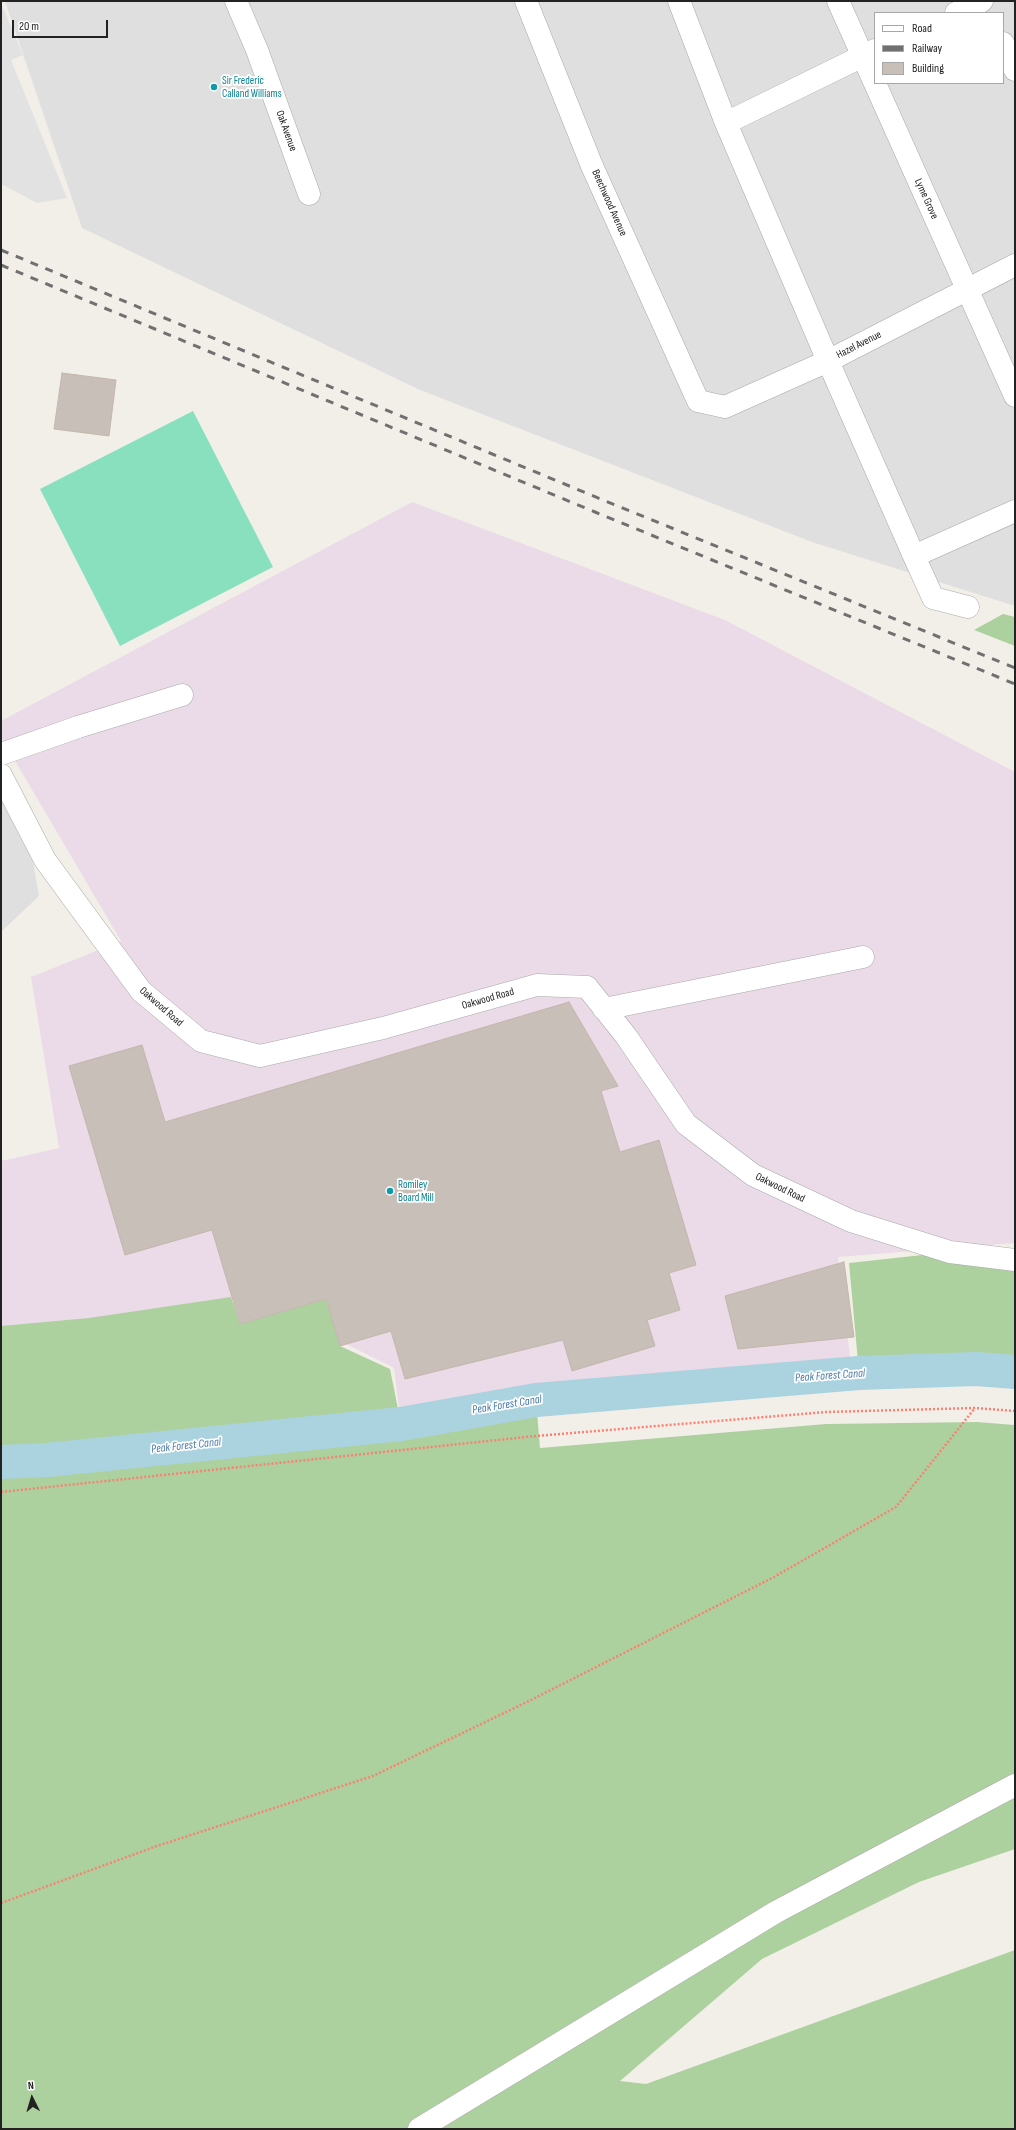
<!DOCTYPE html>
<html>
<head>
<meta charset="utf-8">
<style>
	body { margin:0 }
	#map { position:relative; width:1016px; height:2130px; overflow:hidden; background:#f2efe9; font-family:"Sofia Sans Condensed",sans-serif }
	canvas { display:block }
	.frame { position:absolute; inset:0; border:2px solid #222; pointer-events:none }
	.legend { position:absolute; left:874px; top:12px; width:130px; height:72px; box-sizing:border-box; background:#fff; border:1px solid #a7a7a7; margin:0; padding:5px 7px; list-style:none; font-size:12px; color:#222 }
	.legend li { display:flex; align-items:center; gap:8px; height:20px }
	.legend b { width:20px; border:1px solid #a7a7a7 }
	.north { position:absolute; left:12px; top:2078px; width:40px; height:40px; -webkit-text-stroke:3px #fff; paint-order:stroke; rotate:355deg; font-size:11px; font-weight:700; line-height:16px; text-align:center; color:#222 }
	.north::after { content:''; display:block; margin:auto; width:14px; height:18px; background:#222; clip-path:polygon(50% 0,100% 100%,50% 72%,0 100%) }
	.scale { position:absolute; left:12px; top:20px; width:96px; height:18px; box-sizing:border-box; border:2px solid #222; border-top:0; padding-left:5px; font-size:12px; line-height:14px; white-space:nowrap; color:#222; -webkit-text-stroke:3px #fff; paint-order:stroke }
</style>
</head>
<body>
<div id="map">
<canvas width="1016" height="2130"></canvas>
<div class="frame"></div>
<ul class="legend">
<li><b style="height:5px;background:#fff"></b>Road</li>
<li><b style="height:5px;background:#707070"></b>Railway</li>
<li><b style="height:11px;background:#c7bfb8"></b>Building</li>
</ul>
<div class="north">N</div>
<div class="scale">20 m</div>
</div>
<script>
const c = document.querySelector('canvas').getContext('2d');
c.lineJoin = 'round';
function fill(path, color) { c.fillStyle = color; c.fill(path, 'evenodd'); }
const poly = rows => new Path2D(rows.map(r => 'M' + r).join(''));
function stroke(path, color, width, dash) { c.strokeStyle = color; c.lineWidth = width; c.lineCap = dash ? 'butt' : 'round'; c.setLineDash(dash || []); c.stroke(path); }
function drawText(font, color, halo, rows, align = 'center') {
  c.font = font + ' "Sofia Sans Condensed",sans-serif'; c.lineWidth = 3.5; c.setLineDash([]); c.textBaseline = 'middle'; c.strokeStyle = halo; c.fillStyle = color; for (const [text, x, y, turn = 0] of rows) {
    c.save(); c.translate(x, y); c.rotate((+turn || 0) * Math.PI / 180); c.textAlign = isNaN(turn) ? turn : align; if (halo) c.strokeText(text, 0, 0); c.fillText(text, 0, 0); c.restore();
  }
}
fill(poly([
	[5,1,1015,1,1015,606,812,542,420,390,82,228],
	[875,13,1003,13,1003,83,875,83],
	[1,799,33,862,39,896,1,932]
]), '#e0dfdf');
fill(poly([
	[412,502,725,620,1015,772,1015,1243,838,1257,851,1365,513,1396,401,1424,394,1368,342,1342,329,1292,246,1296,1,1341,1,1161,59,1148,31,977,121,941,1,737,1,721]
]), '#ebdbe8');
fill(poly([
	[1003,614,1015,617,1015,646,974,630],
	[950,1252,1015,1260,1015,1372,976,1369,859,1373,849,1263],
	[231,1297,240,1324,326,1299,340,1346,390,1369,401,1424,536,1400,540,1448,826,1424,977,1422,1015,1425,1015,1849,919,1882,762,1959,620,2081,646,2084,1015,1950,1015,2129,1,2129,1,1326,89,1318]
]), '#add19e');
fill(poly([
	[193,411,273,567,120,646,40,489]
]), '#88e0be');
fill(poly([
	[1,3,23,55,11,60,67,198,37,203,1,184]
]), '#e2e2e2');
stroke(poly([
	[1,1462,47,1460,401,1424,536,1400,859,1373,976,1369,1015,1372]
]), '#aad3df', 34);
const building = poly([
	[62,373,116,380,109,436,54,429,62,373],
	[569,1002,618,1086,601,1091,620,1152,659,1140,696,1265,669,1273,680,1310,647,1320,655,1346,572,1371,563,1340,405,1379,391,1331,340,1346,326,1299,240,1324,212,1230,125,1255,69,1066,142,1045,165,1122,569,1002],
	[844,1262,854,1337,738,1349,725,1296,844,1262]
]);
fill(building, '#c7bfb8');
stroke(building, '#c4b6ab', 1);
const minor = poly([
	[236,1,257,50,309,194],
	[526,1,592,166,698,401,725,407,828,361,1015,265],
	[679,1,726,123,828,361,914,556,1015,511],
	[838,1,1015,396],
	[956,13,982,1],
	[1003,43,1015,70],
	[726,123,875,50],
	[914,556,933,598,968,607],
	[1,754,78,727,182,695],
	[1,775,45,860,141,991,201,1041,260,1056,383,1028,537,985,587,987,626,1036,686,1124,753,1175,851,1221,950,1252,1015,1260],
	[604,1009,863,957],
	[419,2129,776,1912,1015,1785]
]);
stroke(minor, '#a9a9a9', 23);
stroke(poly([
	[1,1492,536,1436,826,1412,975,1408,1015,1411],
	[1,1903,157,1846,373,1776,529,1701,774,1577,896,1507,975,1408]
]), '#fa8072', 2.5, [2, 2]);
stroke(minor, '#fff', 22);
stroke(poly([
	[1,250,603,500,1015,668],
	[1,265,595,512,1015,684]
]), '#707070', 3, [8, 8]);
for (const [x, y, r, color] of [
	[214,87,4,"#0f9aa8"],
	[390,1191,4,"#0f9aa8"]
]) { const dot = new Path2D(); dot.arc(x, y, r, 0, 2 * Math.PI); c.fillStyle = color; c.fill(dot); stroke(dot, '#fff', 1.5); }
drawText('11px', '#0d838f', '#fff', [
	["Sir Frederic",222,81],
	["Calland Williams",222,94],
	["Romiley",398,1185],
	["Board Mill",398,1198]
], 'left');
drawText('11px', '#222', '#fff', [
	["Oak Avenue",286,131,70],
	["Lyme Grove",926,199,66],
	["Beechwood Avenue",609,203,66],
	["Hazel Avenue",859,345,-27],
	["Oakwood Road",488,999,-16],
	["Oakwood Road",161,1007,41],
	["Oakwood Road",780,1188,26]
]);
drawText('italic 12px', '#4a7aab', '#fff', [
	["Peak Forest Canal",830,1376,-4],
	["Peak Forest Canal",507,1405,-9],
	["Peak Forest Canal",186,1446,-6]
]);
</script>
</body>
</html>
